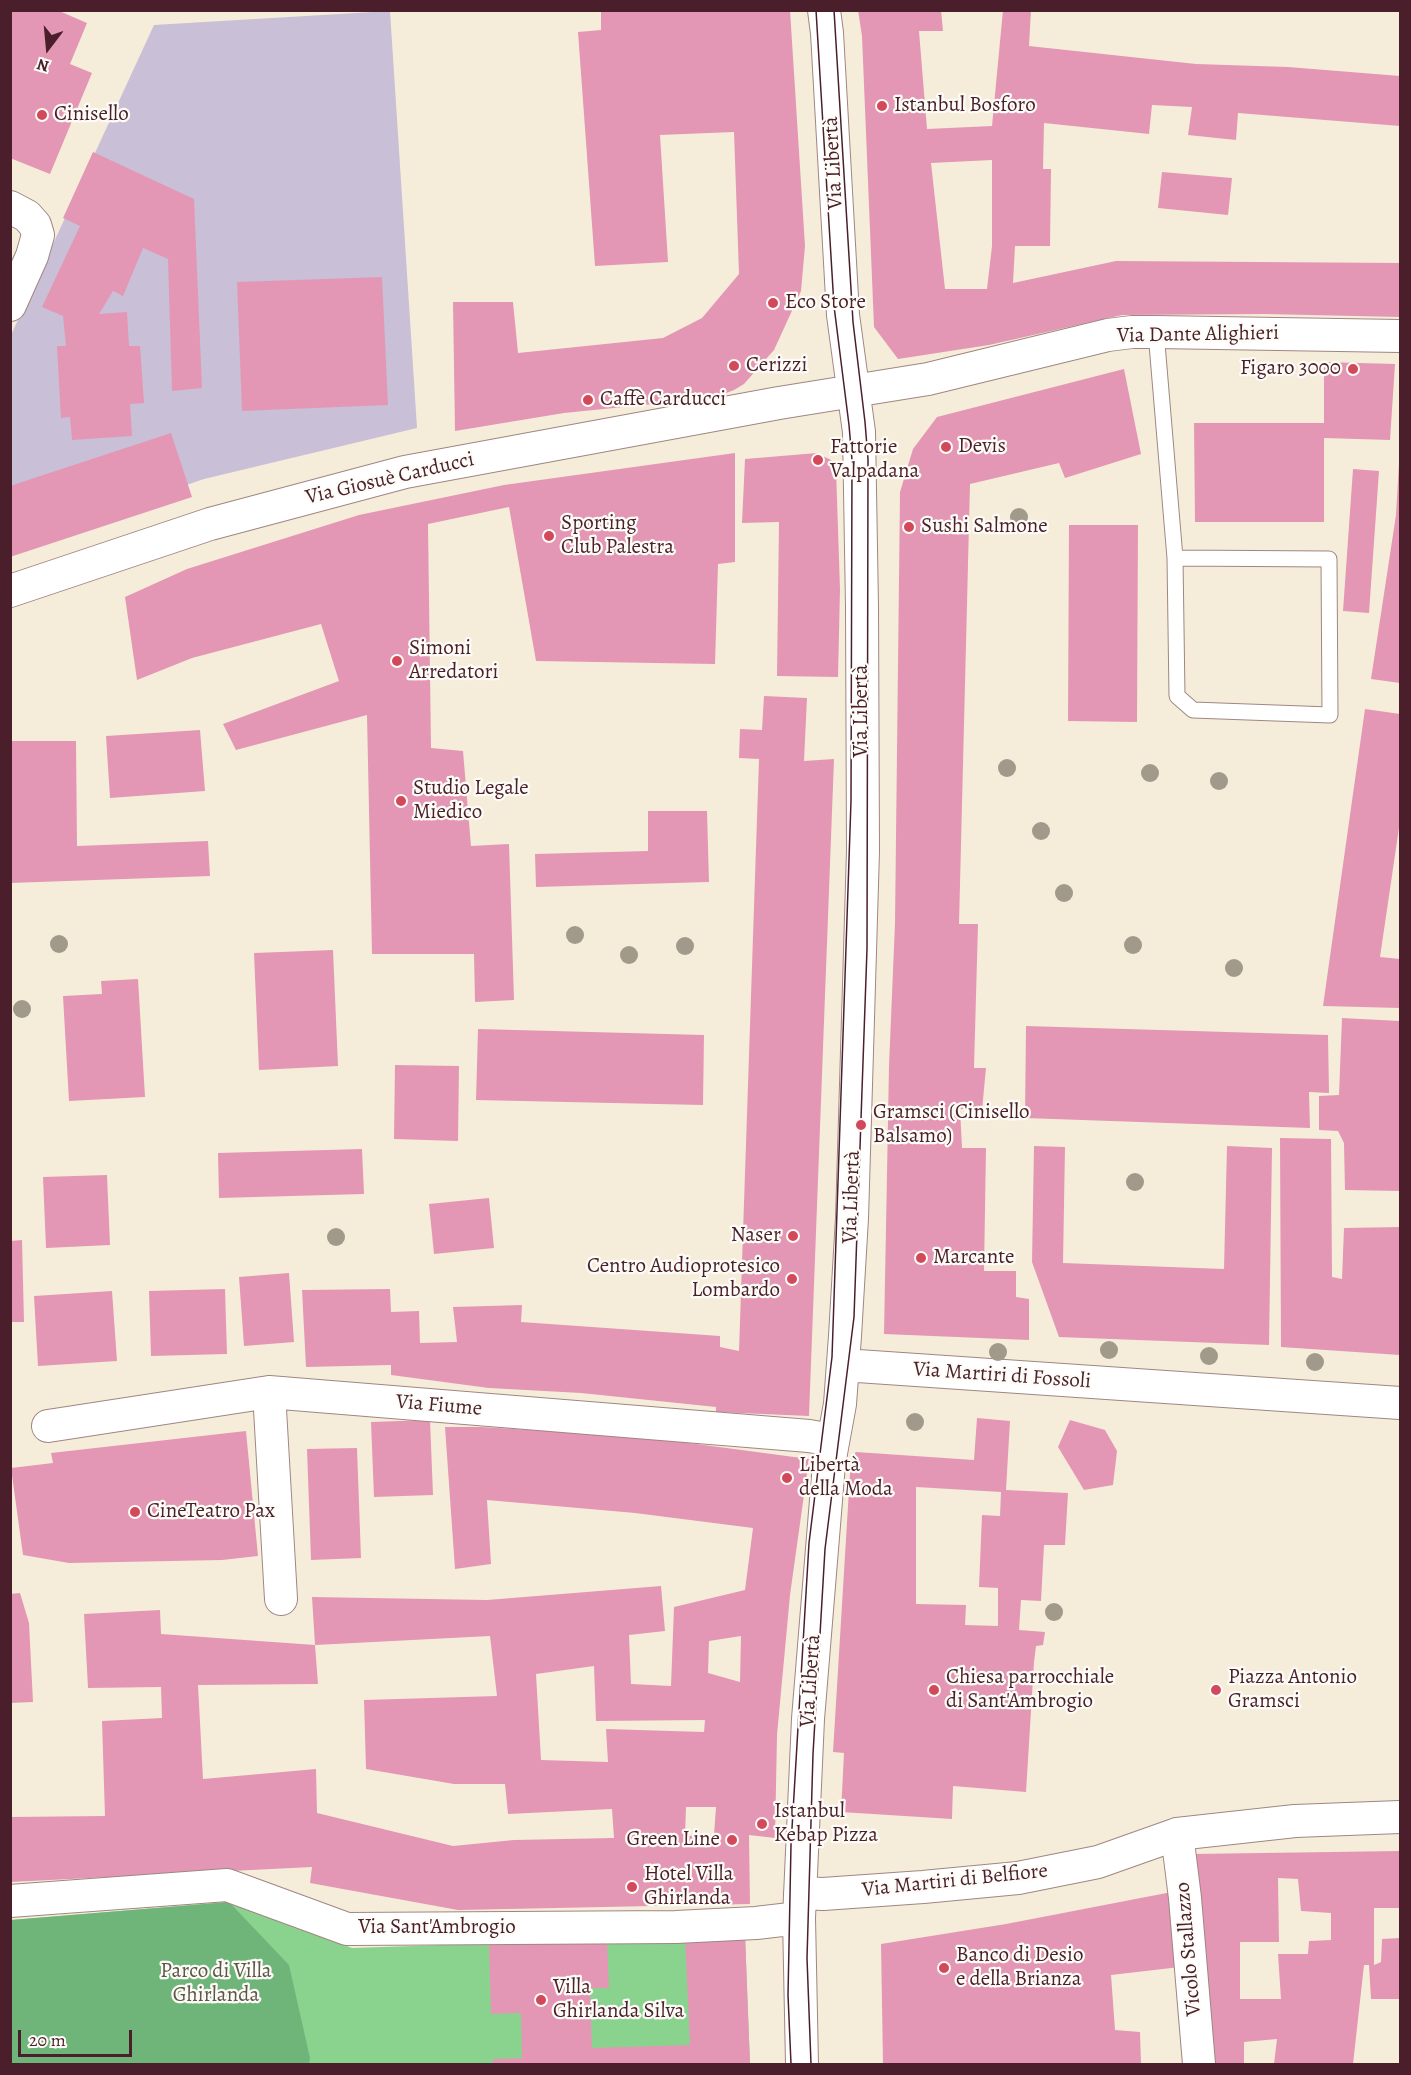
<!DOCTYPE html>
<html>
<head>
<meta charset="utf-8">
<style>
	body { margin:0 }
	#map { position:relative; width:1411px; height:2075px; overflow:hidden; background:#f5edda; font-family:Alegreya,serif }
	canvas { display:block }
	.frame { position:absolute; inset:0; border:12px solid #4a1f2b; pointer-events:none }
	.north { position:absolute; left:18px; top:18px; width:60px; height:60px; -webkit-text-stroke:4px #fdfcf7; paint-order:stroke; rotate:196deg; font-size:16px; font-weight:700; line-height:24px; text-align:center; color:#4a1f2b }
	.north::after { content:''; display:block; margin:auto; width:21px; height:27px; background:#4a1f2b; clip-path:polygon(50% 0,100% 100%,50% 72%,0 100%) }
	.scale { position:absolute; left:18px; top:2030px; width:114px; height:27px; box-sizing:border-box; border:3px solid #4a1f2b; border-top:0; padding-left:8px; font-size:18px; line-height:21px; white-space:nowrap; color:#4a1f2b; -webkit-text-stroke:4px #fdfcf7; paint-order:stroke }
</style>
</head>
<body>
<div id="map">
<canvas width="1411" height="2075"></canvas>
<div class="frame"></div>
<div class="north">N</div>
<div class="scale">20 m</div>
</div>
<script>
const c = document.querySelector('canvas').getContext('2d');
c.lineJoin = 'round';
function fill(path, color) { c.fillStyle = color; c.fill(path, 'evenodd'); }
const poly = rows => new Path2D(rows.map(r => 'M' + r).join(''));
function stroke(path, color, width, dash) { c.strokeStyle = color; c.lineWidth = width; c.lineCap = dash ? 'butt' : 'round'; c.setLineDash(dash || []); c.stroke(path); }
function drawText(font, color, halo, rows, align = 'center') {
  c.font = font + ' Alegreya,serif'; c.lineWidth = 4.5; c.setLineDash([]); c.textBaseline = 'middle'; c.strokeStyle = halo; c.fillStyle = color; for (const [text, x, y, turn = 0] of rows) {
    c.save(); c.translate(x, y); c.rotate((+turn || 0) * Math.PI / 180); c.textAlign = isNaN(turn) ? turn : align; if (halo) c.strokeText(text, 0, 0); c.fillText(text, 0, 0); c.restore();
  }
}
fill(poly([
	[390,11,417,428,204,479,11,545,11,335,154,25]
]), '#c9bfd7');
fill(poly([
	[229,1902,352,1948,745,1935,750,2064,11,2064,11,1920]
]), '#8ad38f');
fill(poly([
	[229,1902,289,1965,310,2058,309,2064,11,2064,11,1920]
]), '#6fb57a');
fill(poly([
	[10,10,57,10,87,23,70,64,92,73,50,174,10,158],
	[601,10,790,10,805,246,801,291,774,350,744,384,734,390,713,398,564,413,455,431,453,302,513,302,518,353,663,338,702,318,739,274,734,132,660,135,668,262,595,266,578,32,601,30],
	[858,10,941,10,943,31,919,31,927,129,992,126,1003,10,1031,10,1029,46,1196,64,1288,67,1400,76,1400,126,1238,113,1236,140,1188,135,1192,107,1152,105,1149,134,1044,123,1043,169,1051,169,1050,246,1015,246,1013,283,1116,261,1400,263,1400,317,1264,314,1122,315,989,345,898,359,874,327,862,36],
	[992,160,992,246,987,289,945,289,931,163],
	[93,152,194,199,202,388,172,391,168,259,143,248,123,296,113,291,99,314,127,312,129,346,140,346,144,403,130,404,132,436,72,440,70,417,61,418,57,346,66,346,63,316,42,307,80,226,63,218],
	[1162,172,1232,178,1228,215,1158,208],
	[382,277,388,405,242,411,237,282],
	[1324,362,1395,364,1390,440,1324,438,1324,522,1195,522,1194,423,1324,423],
	[1124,369,1141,454,1065,478,1059,463,970,484,959,924,978,924,974,1068,986,1068,982,1110,960,1109,962,1148,986,1148,984,1271,1016,1271,1016,1297,1029,1299,1029,1340,884,1334,889,1066,895,923,900,492,913,449,937,417],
	[171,433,192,497,10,557,10,486],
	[735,453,735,562,718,564,715,664,536,661,509,507,428,524,431,748,463,751,471,846,509,844,514,1000,475,1002,474,954,372,954,367,715,236,750,223,724,339,681,321,624,192,658,137,680,125,597,187,569,359,515,504,485],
	[817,453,831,460,836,469,840,589,838,677,777,676,779,522,742,523,745,459],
	[1399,463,1400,463,1400,683,1371,679,1396,515],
	[1353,469,1379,471,1369,613,1343,611],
	[1069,525,1138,525,1137,722,1068,721],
	[764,696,807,698,804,761,834,759,809,1416,716,1412,716,1407,581,1393,489,1388,391,1375,391,1365,306,1367,302,1290,390,1289,391,1312,419,1311,420,1343,457,1342,453,1307,522,1305,521,1322,720,1336,720,1347,739,1351,759,759,739,758,740,729,762,730],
	[1365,709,1400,714,1400,821,1380,957,1400,959,1400,1008,1323,1006],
	[200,730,205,791,110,798,106,736],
	[10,741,76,741,77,846,208,841,210,876,10,883],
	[648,811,707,811,709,882,536,887,535,854,648,851],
	[333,950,338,1066,259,1070,254,953],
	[138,979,145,1097,69,1101,63,996,102,994,101,981],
	[1342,1018,1400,1021,1400,1191,1345,1190,1344,1143,1338,1131,1319,1130,1319,1096,1339,1095],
	[1026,1026,1328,1035,1329,1093,1309,1092,1310,1128,1025,1118],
	[478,1029,704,1035,703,1105,476,1100],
	[395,1065,459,1066,458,1141,394,1139],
	[1280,1138,1331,1139,1332,1277,1342,1279,1344,1228,1400,1227,1400,1355,1281,1347],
	[1034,1146,1065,1147,1063,1263,1224,1269,1227,1146,1272,1148,1269,1345,1059,1337,1032,1262],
	[362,1149,364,1194,219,1198,218,1153],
	[107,1175,110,1245,46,1248,43,1177],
	[489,1198,494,1248,434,1254,429,1204],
	[22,1240,24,1322,10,1322,10,1241],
	[289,1273,294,1342,244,1346,239,1277],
	[225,1289,227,1354,151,1356,149,1291],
	[112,1291,117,1361,38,1366,34,1296],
	[977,1418,1010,1421,1006,1490,1068,1493,1065,1545,1044,1545,1041,1601,1021,1600,1019,1630,1045,1632,1043,1645,1036,1646,1034,1662,1026,1792,953,1786,952,1819,841,1812,844,1753,833,1752,851,1457,856,1452,974,1460],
	[916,1487,1001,1492,1000,1516,982,1515,979,1587,998,1588,998,1626,965,1625,966,1605,916,1604],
	[430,1420,433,1495,374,1497,371,1422],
	[1070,1420,1105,1430,1117,1451,1113,1485,1084,1490,1058,1447],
	[445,1427,482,1427,644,1437,809,1459,790,1595,777,1735,775,1838,749,1835,750,1904,458,1910,310,1883,312,1867,10,1882,10,1817,105,1816,102,1721,162,1718,161,1687,88,1688,84,1614,160,1610,161,1634,315,1645,318,1684,198,1685,203,1779,316,1769,317,1813,453,1846,514,1840,614,1838,612,1809,508,1814,505,1784,454,1784,366,1769,364,1700,497,1696,490,1636,315,1645,312,1597,487,1600,661,1586,665,1631,629,1635,631,1684,671,1686,674,1607,745,1590,753,1528,635,1513,487,1500,491,1564,455,1569],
	[741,1636,740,1682,708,1673,709,1641],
	[594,1666,596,1721,705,1720,704,1732,606,1729,608,1762,541,1760,536,1674],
	[686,1807,716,1807,714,1835,685,1836],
	[246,1431,258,1556,222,1560,69,1563,23,1555,11,1468,53,1463,51,1453],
	[357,1448,361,1558,311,1560,307,1449],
	[20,1593,29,1623,33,1702,10,1703,10,1594],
	[1400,1851,1400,1908,1374,1908,1374,1965,1381,1962,1382,1939,1400,1938,1400,1999,1371,1999,1369,1965,1364,1965,1353,2064,1274,2064,1277,2039,1244,2042,1244,2064,1212,2064,1192,1854],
	[1278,1878,1298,1879,1301,1911,1331,1913,1331,1940,1309,1941,1308,1954,1278,1954,1281,1999,1240,1999,1240,1942,1279,1942],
	[1177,1891,1180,1967,1111,1975,1115,2030,1140,2032,1141,2064,883,2064,881,1944,1006,1924],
	[745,1935,750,2064,493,2064,493,2059,522,2058,521,2013,491,2014,489,1944,607,1939,609,1988,590,1988,592,2048,690,2045,685,1937]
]), '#e497b4');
const lane = poly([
	[1156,332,1175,558,1177,696,1193,710,1330,715,1329,559,1175,558]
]);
const street = poly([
	[10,207,27,216,35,225,38,235,32,256,10,305],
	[10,591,210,524,405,472,779,403,928,379,1108,335,1132,332,1156,332,1400,336],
	[843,1365,1400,1403],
	[269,1392,281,1599],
	[48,1426,269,1392,809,1436,832,1440],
	[1177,1834,1185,1898,1199,2064],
	[800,1893,823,1894,923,1887,1018,1878,1098,1862,1177,1834,1295,1821,1400,1817],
	[10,1901,227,1885,347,1929,676,1927,756,1923,799,1918],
	[802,2064,799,1918,808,1719,829,1464,840,1404,845,1336,852,1218,863,851,862,607,859,432,843,315,827,33,824,10]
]);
stroke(lane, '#a08682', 17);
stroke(street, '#a08682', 34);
stroke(lane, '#fff', 15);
stroke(street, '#fff', 32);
stroke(poly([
	[791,2064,788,1995,791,1845,809,1543,832,1357,851,801,852,460,849,425,834,306,816,10],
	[811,2064,807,1958,813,1754,825,1549,854,1317,867,949,868,459,865,422,853,322,834,10]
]), '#4a1f2b', 1.5);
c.fillStyle = '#a1998a';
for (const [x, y] of [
	[1019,517],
	[1007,768],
	[1150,773],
	[1219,781],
	[1041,831],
	[1064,893],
	[575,935],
	[59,944],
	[1133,945],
	[685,946],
	[629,955],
	[1234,968],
	[22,1009],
	[1135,1182],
	[336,1237],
	[1109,1350],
	[998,1352],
	[1209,1356],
	[1315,1362],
	[915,1422],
	[1054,1612]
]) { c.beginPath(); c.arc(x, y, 9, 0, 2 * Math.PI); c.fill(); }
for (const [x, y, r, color] of [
	[882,106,6,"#d1495b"],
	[42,115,6,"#d1495b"],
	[773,303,6,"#d1495b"],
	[734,366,6,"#d1495b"],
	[1353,369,6,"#d1495b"],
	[588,400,6,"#d1495b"],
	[946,447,6,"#d1495b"],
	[818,460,6,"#d1495b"],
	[909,527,6,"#d1495b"],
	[549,536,6,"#d1495b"],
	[397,661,6,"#d1495b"],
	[401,801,6,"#d1495b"],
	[861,1125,6,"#d1495b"],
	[793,1236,6,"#d1495b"],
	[921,1258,6,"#d1495b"],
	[792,1279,6,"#d1495b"],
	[787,1478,6,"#d1495b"],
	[135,1512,6,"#d1495b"],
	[934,1690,6,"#d1495b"],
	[1216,1690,6,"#d1495b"],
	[762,1824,6,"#d1495b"],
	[732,1840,6,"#d1495b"],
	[632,1887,6,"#d1495b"],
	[944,1968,6,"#d1495b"],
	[541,2000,6,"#d1495b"]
]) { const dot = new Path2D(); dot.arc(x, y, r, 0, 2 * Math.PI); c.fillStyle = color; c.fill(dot); stroke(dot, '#fdfcf7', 2); }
drawText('21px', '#4a1f2b', '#fdfcf7', [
	["Istanbul Bosforo",894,106],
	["Cinisello",54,115],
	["Eco Store",785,303],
	["Cerizzi",746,366],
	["Figaro 3000",1341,369,"right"],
	["Caffè Carducci",600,400],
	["Devis",958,447],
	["Fattorie",830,448],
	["Valpadana",830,472],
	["Sporting",561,524],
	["Club Palestra",561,548],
	["Sushi Salmone",921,527],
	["Simoni",409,649],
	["Arredatori",409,673],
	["Studio Legale",413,789],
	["Miedico",413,813],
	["Gramsci (Cinisello",873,1113],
	["Balsamo)",873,1137],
	["Naser",781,1236,"right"],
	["Marcante",933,1258],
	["Centro Audioprotesico",780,1267,"right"],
	["Lombardo",780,1291,"right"],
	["Libertà",799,1466],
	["della Moda",799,1490],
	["CineTeatro Pax",147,1512],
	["Chiesa parrocchiale",946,1678],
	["di Sant'Ambrogio",946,1702],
	["Piazza Antonio",1228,1678],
	["Gramsci",1228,1702],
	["Istanbul",774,1812],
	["Kebap Pizza",774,1836],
	["Green Line",720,1840,"right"],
	["Hotel Villa",644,1875],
	["Ghirlanda",644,1899],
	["Banco di Desio",956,1956],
	["e della Brianza",956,1980],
	["Villa",553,1988],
	["Ghirlanda Silva",553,2012]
], 'left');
drawText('21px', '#4a1f2b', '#fdfcf7', [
	["Via Libertà",834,163,-93],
	["Via Dante Alighieri",1198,335,-1],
	["Via Giosuè Carducci",390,479,-13],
	["Via Libertà",862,711,-90],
	["Via Libertà",852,1197,-88],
	["Via Martiri di Fossoli",1002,1376,4],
	["Via Fiume",439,1406,5],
	["Via Libertà",811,1681,-86],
	["Via Martiri di Belfiore",955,1881,-6],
	["Via Sant'Ambrogio",437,1928],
	["Vicolo Stallazzo",1189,1949,-95]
]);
drawText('21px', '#5d5549', '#fdfcf7', [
	["Parco di Villa",216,1972],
	["Ghirlanda",216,1996]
]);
</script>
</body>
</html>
